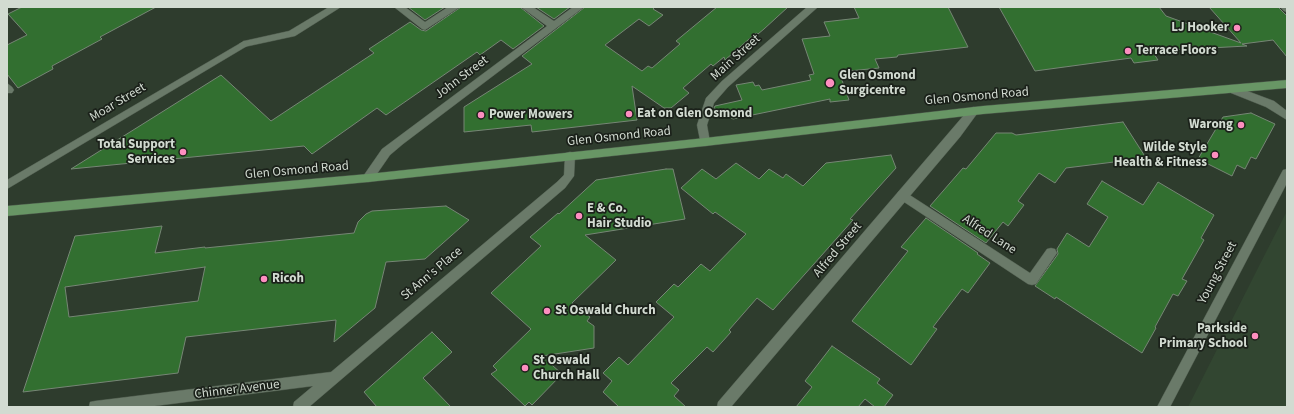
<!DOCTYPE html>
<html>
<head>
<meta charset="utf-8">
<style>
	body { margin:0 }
	#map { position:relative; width:1294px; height:414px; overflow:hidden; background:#2e3c2d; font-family:"Source Sans 3",sans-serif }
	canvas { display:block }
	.frame { position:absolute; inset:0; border:8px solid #d2dbd1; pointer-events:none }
</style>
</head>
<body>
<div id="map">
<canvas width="1294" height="414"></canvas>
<div class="frame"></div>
</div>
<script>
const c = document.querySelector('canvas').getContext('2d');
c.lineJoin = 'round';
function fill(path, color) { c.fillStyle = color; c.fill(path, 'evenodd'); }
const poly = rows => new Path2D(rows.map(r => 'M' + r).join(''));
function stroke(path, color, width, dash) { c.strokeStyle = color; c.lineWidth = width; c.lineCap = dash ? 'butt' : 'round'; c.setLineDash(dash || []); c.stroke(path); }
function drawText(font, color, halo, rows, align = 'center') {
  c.font = font + ' "Source Sans 3",sans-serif'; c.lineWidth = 3.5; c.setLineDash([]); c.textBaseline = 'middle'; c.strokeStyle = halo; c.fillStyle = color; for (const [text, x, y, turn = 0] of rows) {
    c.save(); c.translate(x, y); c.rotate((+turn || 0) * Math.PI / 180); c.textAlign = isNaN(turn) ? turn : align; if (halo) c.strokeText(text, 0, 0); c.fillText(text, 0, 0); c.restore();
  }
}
fill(poly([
	[1287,211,1287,407,1188,407,1259,266]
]), '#324631');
const building = poly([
	[22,7,156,7,100,37,102,39,52,66,53,69,18,88,7,74,7,45,27,35,8,14,22,7],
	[408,7,445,7,425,20,408,7],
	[461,7,520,7,544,26,513,49,501,40,480,55,477,52,386,115,377,108,312,154,304,146,71,169,221,75,271,121,374,53,369,49,410,22,421,30,426,31,461,7],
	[536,7,570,7,554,19,536,7],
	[585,7,655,7,653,9,663,15,649,26,639,19,605,45,642,71,648,66,652,68,680,44,676,41,717,7,788,7,764,29,758,34,756,33,725,60,724,57,713,66,711,64,683,88,689,93,671,108,664,108,632,86,637,120,532,132,531,125,464,132,464,107,532,64,522,56,585,7],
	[854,7,948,7,968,47,898,55,897,57,875,59,879,68,839,72,849,100,830,102,830,99,733,119,714,108,715,106,742,100,736,85,753,82,755,86,759,85,762,90,811,80,809,75,814,74,802,39,830,36,824,22,859,18,854,7],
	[999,7,1159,7,1166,16,1241,43,1209,7,1278,7,1287,16,1287,57,1273,40,1242,44,1247,46,1152,51,1158,60,1134,63,1131,58,1035,71,999,7],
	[1251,113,1275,124,1256,159,1251,157,1245,169,1237,165,1232,176,1198,159,1223,117,1251,113],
	[1123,122,1146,158,1066,168,1055,183,1039,173,1018,201,1024,205,1008,226,1003,222,986,243,930,206,963,168,966,169,996,133,1012,133,1016,135,1123,122],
	[891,155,896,168,850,219,853,220,773,310,757,298,729,330,731,332,713,352,707,347,671,383,679,390,674,396,686,407,619,407,603,392,612,381,603,373,619,357,628,365,674,317,656,302,674,284,678,287,701,264,710,271,746,234,715,212,713,214,681,188,702,169,716,179,736,163,759,179,769,169,783,178,786,174,803,186,826,163,891,155],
	[666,169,673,169,685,219,585,235,616,260,572,303,590,317,587,321,594,326,594,348,542,356,562,374,532,405,529,402,525,406,491,374,497,370,493,366,531,329,491,293,541,246,530,237,558,213,559,214,596,180,666,169],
	[1102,181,1143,205,1158,182,1214,215,1201,238,1204,240,1182,279,1187,281,1178,296,1173,294,1155,327,1156,328,1142,353,1056,297,1055,299,1035,286,1058,254,1057,249,1067,233,1089,247,1108,217,1087,204,1102,181],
	[446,206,469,220,425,259,386,262,375,308,334,342,336,320,186,337,178,373,23,392,75,236,162,226,155,253,205,247,205,248,354,233,358,222,366,214,372,211,446,206],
	[205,267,198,301,69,317,65,287,205,267],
	[926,218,978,253,977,254,990,263,968,293,962,289,933,327,937,329,911,365,852,321,908,251,901,247,926,218],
	[432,332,452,352,423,378,451,407,377,407,364,392,432,332],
	[832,346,880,379,877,383,893,395,884,407,875,407,865,399,858,407,796,407,812,387,805,381,832,346]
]);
fill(building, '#326f30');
stroke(building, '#768675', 1);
const service = poly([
	[329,7,341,7,295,36,244,47,239,44,244,41,289,31,329,7],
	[394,7,405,7,425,22,448,7,460,7,425,30,422,29,394,7],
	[1280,7,1287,7,1287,12,1284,11,1280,7],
	[7,83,12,87,14,90,12,93,7,93,7,83],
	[902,190,1030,273,1047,249,1051,248,1055,249,1057,253,1036,284,1032,285,1028,284,898,198,897,195,898,192,902,190]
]);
const minor = poly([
	[521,7,533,7,554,21,573,7,584,7,403,144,390,155,372,181,368,182,364,181,363,178,364,175,382,149,547,26,521,7],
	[807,7,818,7,728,87,714,103,707,125,710,142,709,145,705,146,701,145,697,125,706,98,722,81,807,7],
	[244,41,247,42,249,44,247,46,7,189,7,180,244,41],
	[1234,86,1274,101,1287,111,1287,120,1266,107,1231,93,1229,90,1231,87,1234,86],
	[974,107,978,108,979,111,960,137,731,407,717,407,718,402,970,108,974,107],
	[570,152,574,153,575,156,574,176,565,188,309,407,293,407,294,402,313,386,147,407,89,407,90,402,95,401,331,372,557,182,564,175,565,156,566,153,570,152],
	[1287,169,1287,183,1170,407,1157,407,1283,170,1287,169]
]);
const trunk = poly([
	[1287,80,1287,88,983,114,705,146,368,182,7,216,7,206,368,174,705,138,983,106,1287,80]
]);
stroke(service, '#4b574a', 1);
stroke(minor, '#4b574a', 1);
stroke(trunk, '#4b574a', 1);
fill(service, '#6a7a69');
fill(minor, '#6a7a69');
fill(trunk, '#689665');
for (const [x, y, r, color] of [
	[1237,28,4,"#fd8ebf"],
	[1128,51,4,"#fd8ebf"],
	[830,83,5,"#fd8ebf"],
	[629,114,4,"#fd8ebf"],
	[481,115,4,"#fd8ebf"],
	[1241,125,4,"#fd8ebf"],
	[183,152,4,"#fd8ebf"],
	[1215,155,4,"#fd8ebf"],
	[579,216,4,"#fd8ebf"],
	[264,279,4,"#fd8ebf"],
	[547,311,4,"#fd8ebf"],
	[1255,336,4,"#fd8ebf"],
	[525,368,4,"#fd8ebf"]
]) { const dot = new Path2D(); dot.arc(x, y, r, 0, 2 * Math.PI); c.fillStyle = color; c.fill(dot); stroke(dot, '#1b211a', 1.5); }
drawText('bold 13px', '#d2dbd1', '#1b211a', [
	["LJ Hooker",1229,28,"right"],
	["Terrace Floors",1136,51],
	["Glen Osmond",839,76],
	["Surgicentre",839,91],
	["Eat on Glen Osmond",637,114],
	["Power Mowers",489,115],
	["Warong",1233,125,"right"],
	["Total Support",175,145,"right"],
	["Services",175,160,"right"],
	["Wilde Style",1207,148,"right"],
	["Health & Fitness",1207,163,"right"],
	["E & Co.",587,209],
	["Hair Studio",587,224],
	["Ricoh",272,279],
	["St Oswald Church",555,311],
	["Parkside",1247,329,"right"],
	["Primary School",1247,344,"right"],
	["St Oswald",533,361],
	["Church Hall",533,376]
], 'left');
drawText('13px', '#d2dbd1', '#1b211a', [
	["Main Street",736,58,-42],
	["John Street",462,78,-37],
	["Glen Osmond Road",977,97,-5],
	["Moar Street",118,103,-31],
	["Glen Osmond Road",619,137,-6],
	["Glen Osmond Road",297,171,-5],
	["Alfred Lane",989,235,33],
	["Alfred Street",838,250,-50],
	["Young Street",1218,273,-62],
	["St Ann's Place",432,274,-40],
	["Chinner Avenue",237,390,-7]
]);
</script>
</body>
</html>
